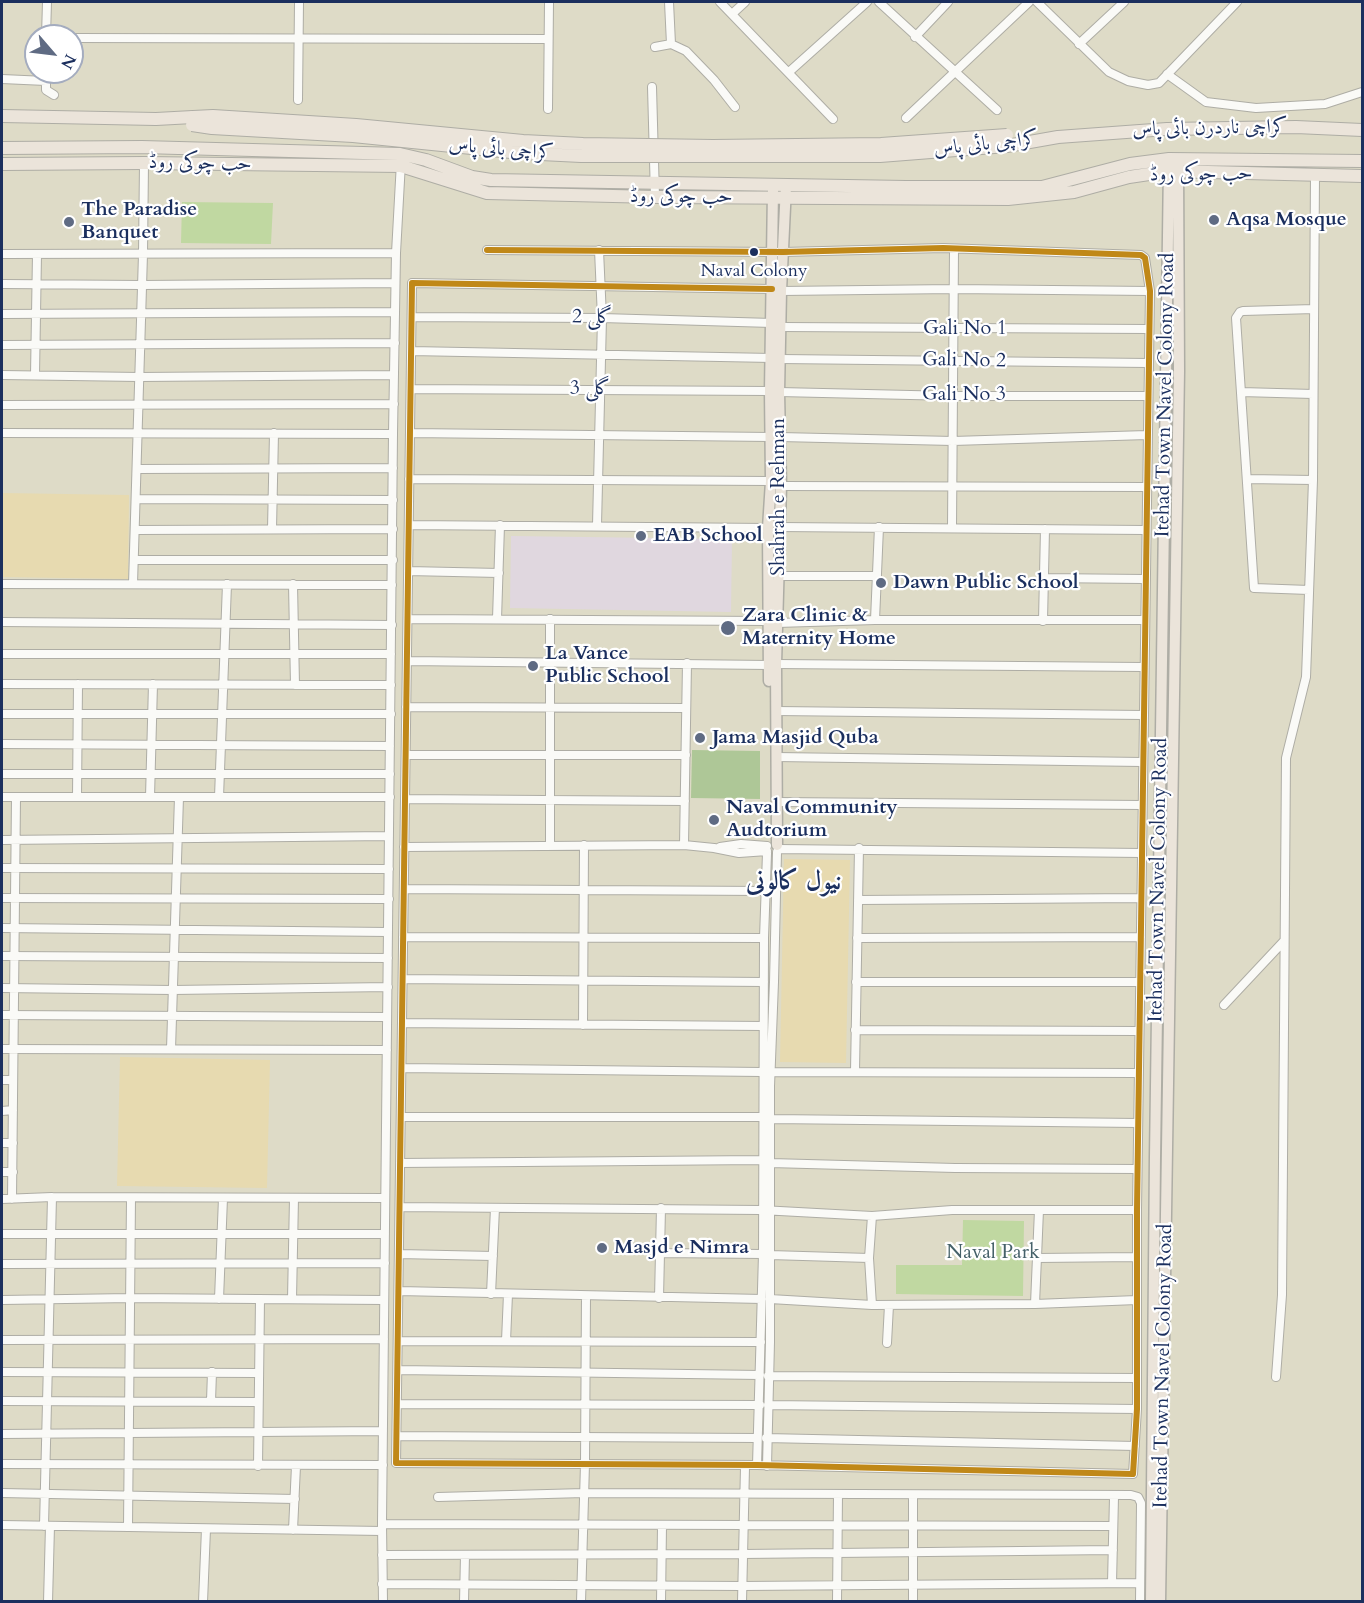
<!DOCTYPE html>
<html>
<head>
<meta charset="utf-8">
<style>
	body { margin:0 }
	#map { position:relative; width:1364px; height:1603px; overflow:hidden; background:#dedbc7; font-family:Cardo,serif }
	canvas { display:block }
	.frame { position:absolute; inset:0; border:3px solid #1b2f5e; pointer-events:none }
	.north { position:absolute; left:24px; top:24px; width:60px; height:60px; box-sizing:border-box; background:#fff; border:2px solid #a4acbf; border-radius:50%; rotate:118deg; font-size:16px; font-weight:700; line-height:24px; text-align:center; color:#1b2f5e }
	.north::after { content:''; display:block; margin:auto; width:21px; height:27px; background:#5f6b83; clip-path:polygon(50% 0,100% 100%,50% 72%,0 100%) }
</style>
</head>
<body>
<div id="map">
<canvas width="1364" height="1603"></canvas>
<div class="frame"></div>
<div class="north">N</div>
</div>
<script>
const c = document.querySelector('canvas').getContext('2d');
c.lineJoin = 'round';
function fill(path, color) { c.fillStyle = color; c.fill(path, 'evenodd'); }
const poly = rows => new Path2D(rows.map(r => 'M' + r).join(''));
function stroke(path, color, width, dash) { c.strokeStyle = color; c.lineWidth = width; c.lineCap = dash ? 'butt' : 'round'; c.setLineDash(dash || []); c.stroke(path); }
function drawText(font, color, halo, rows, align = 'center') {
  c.font = font + ' Cardo,Amiri,serif'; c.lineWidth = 4.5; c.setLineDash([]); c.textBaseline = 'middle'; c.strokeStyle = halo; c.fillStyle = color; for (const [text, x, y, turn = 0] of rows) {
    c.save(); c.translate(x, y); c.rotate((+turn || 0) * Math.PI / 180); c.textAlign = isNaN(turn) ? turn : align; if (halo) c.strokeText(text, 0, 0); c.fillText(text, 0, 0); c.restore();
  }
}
fill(poly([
	[511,536,732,539,731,612,510,608]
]), '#e0d7df');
fill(poly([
	[182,202,273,203,271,244,181,243],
	[963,1220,1024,1221,1023,1296,896,1294,896,1265,962,1265]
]), '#c0d8a1');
fill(poly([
	[692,750,760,751,760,799,691,798]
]), '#aec797');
fill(poly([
	[2,493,129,495,128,579,2,577],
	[784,859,850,860,846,1063,780,1062],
	[120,1057,270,1060,267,1188,117,1186]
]), '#e7dab0');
const minor = poly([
	[669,2,671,44],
	[720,2,833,119],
	[879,2,997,110],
	[1037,2,1109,72,1128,81,1148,85,1159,83,1237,2],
	[732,14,745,2],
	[46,36,47,2],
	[915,37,948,2],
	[72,38,548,39],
	[1079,44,1124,2],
	[655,47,671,44,686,51,714,80,735,107],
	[46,72,46,90,54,95],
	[789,72,867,2],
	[1167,74,1206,102,1256,108,1325,104,1362,92],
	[2,79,46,81],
	[652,87,655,197],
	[298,100,299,2],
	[548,109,549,2],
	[906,118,1029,2],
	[487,250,783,252,943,248,1141,255,1145,258,1150,291,1137,1210,1137,1409,1133,1474,757,1465,396,1463,412,283,772,289],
	[2,254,396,253],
	[2,284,142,285,395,283],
	[781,291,954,289,1150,291],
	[2,314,395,312],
	[412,317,602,318,772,323],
	[781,327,1148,329],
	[2,345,395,343],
	[411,351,772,358],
	[780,359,1148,363],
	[2,375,139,377,394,375],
	[35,375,37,254],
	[411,389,770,391],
	[779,392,954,396,1148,396],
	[1241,392,1313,394],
	[2,405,394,404],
	[2,433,393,434],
	[410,433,771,437],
	[780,437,953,441,1147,435],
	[137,469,393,468],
	[409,479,771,481],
	[1247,479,1313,480],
	[781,486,1146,487],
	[136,499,393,500],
	[409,525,768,528],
	[597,525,602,318,599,250],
	[779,527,1145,530],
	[952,528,954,249],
	[272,529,274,433],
	[135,530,393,529],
	[134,560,393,560],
	[408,571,499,573],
	[778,576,877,576],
	[1044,578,1144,579],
	[2,584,392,585],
	[133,584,143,254,144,163],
	[293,584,295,685],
	[1309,590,1254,588,1236,318,1240,312,1243,311,1314,309],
	[408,619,767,621],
	[497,619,500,525],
	[550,619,550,845],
	[875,620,879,527],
	[1043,621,1045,529],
	[2,622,392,625],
	[777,623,875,620,1144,620],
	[2,654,391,654],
	[407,661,769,665],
	[776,664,1143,667],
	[2,684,391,685],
	[406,707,686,708],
	[776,711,1143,715],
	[2,714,391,714],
	[2,744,390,746],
	[406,755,686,755],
	[776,757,1142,762],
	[2,774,390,774],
	[2,797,390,797],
	[77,797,78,684],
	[150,797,153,684],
	[219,797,227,584],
	[405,799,685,801],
	[776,802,1142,805],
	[2,840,389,836],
	[684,845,687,663],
	[404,847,684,845,714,848,739,853,767,851],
	[720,847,741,844,767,846],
	[778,849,1142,853],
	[2,868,389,869],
	[404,889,766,891],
	[2,898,389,899],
	[858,900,1140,898],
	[2,928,388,932],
	[403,937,764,938],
	[857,938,1141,937],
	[2,956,388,958],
	[403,979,764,982],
	[856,982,1140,982],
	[2,988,173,990,388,987],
	[1224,1005,1284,941],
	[2,1015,387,1017],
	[402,1023,763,1026],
	[583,1025,584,845],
	[855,1030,1139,1031],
	[2,1049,387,1050],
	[171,1049,179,797],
	[402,1068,762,1072],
	[855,1071,859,848],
	[771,1072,1139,1073],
	[2,1080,13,1080],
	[2,1111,13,1110],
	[401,1117,762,1117],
	[771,1119,1138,1123],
	[2,1143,13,1143],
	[400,1163,761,1160],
	[770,1163,955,1168,1137,1169],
	[2,1172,13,1172],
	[2,1199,52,1197,385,1198],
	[12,1199,16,797],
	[400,1207,761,1210,872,1216,952,1210,1137,1210],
	[2,1234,385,1234],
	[660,1253,763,1254],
	[399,1254,493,1256],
	[770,1255,869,1258],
	[1037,1258,1137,1257],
	[2,1264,385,1263],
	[399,1291,762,1299],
	[491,1294,495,1208],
	[659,1298,661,1208],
	[219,1299,223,1198],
	[292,1299,294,1198],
	[770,1299,872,1305,1035,1304,1137,1300],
	[2,1300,130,1298,384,1300],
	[1035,1304,1039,1210],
	[872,1305,869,1258,872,1216],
	[2,1340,384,1339],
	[398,1341,761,1342],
	[506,1341,508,1294],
	[887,1343,889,1305],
	[398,1370,760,1375],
	[2,1372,259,1373],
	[768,1376,1137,1378],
	[1276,1377,1282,1295,1286,758,1306,677,1307,650,1313,480,1315,175],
	[2,1401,258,1402],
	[211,1401,212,1372],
	[397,1404,760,1405],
	[768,1405,1137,1409],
	[2,1434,383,1431],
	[397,1436,757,1438],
	[766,1438,1135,1446],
	[2,1464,383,1465],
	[757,1465,763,1254,764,938,767,853],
	[258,1466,260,1299],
	[767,1466,770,1342,770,1086,774,982,777,852],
	[2,1493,295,1499],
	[438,1497,584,1493,1131,1495,1138,1497,1141,1503,1140,1602],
	[382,1524,1113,1526],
	[2,1525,382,1531],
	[44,1526,52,1197],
	[128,1527,131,1198],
	[293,1530,296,1466],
	[382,1555,743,1554,1113,1550],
	[1112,1583,1114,1497],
	[382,1584,742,1586,1140,1583],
	[48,1602,50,1526],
	[203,1602,206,1529],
	[383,1602,382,1524,393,434,396,253,401,162],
	[464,1602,465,1555],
	[581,1602,585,1464,586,1296],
	[661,1602,662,1526],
	[742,1602,745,1467],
	[837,1602,838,1494],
	[913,1602,913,1495]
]);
const major = poly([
	[769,681,768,528,771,481,770,391,773,190],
	[777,845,776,664,781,486,779,392,781,291,786,186],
	[1151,1602,1155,1156,1169,165],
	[1160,1602,1179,371,1178,163]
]);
const highway = poly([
	[2,116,156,119,193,117],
	[1007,146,1058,137,1167,129,1296,127,1362,130],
	[2,148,142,147,400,154,426,160,472,177,491,180,906,187,1042,187,1130,164,1169,159,1362,161],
	[2,164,144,163,401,166,487,193,655,197,1008,199,1074,192,1129,177,1169,171,1362,176]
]);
stroke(minor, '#aeada5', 10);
stroke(major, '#aeada5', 13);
stroke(highway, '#aeada5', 14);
stroke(minor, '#fafaf7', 8);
stroke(major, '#ebe4da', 10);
stroke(highway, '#ebe4da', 12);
const highwayBridge = poly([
	[193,117,213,116,356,125,523,141,583,144,713,146,881,144,1007,135],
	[192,125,212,128,353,136,521,153,581,156,880,156,1007,146]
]);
stroke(highwayBridge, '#aeada5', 14, []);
stroke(highwayBridge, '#ebe4da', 12);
stroke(poly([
	[487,250,783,252,943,248,1141,255,1145,258,1150,291,1137,1210,1137,1409,1133,1474,757,1465,396,1463,412,283,772,289]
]), '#c08818', 6);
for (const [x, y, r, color] of [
	[1214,220,6,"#5f6b83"],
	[69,222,6,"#5f6b83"],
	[754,252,5,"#1b2f5e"],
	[641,536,6,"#5f6b83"],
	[881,583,6,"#5f6b83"],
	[728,628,8,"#5f6b83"],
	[533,666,6,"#5f6b83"],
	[700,738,6,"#5f6b83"],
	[714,820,6,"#5f6b83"],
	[602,1248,6,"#5f6b83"]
]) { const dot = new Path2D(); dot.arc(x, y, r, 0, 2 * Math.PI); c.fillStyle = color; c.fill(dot); stroke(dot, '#fff', 2); }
drawText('18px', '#1b2f5e', '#fff', [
	["Naval Colony",754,272]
]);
drawText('20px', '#1b2f5e', '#fff', [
	["کراچی ناردرن بائی پاس",1210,129,-1],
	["کراچی بائی پاس",986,145,-6],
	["کراچی بائی پاس",501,150,5],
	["حب چوکی روڈ",200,164,1],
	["حب چوکی روڈ",1201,175,-1],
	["حب چوکی روڈ",681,197],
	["گلی 2",592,318,1],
	["Gali No 1",965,329],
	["Gali No 2",964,361,1],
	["گلی 3",590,389],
	["Gali No 3",964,395],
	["Itehad Town Navel Colony Road",1166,395,-89],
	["Shahrah e Rehman",779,497,-90],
	["Itehad Town Navel Colony Road",1159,880,-89],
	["Itehad Town Navel Colony Road",1164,1366,-89]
]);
drawText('bold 20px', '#1b2f5e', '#fff', [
	["The Paradise",81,210],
	["Banquet",81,233],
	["Aqsa Mosque",1226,220],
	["EAB School",653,536],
	["Dawn Public School",893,583],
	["Zara Clinic &",742,616],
	["Maternity Home",742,639],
	["La Vance",545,654],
	["Public School",545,677],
	["Jama Masjid Quba",712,738],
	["Naval Community",726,808],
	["Audtorium",726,831],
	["Masjd e Nimra",614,1248]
], 'left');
drawText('20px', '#456169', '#fff', [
	["Naval Park",993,1253]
]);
drawText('bold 26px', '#1b2f5e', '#fff', [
	["نیول کالونی",794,883]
]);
</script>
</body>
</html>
